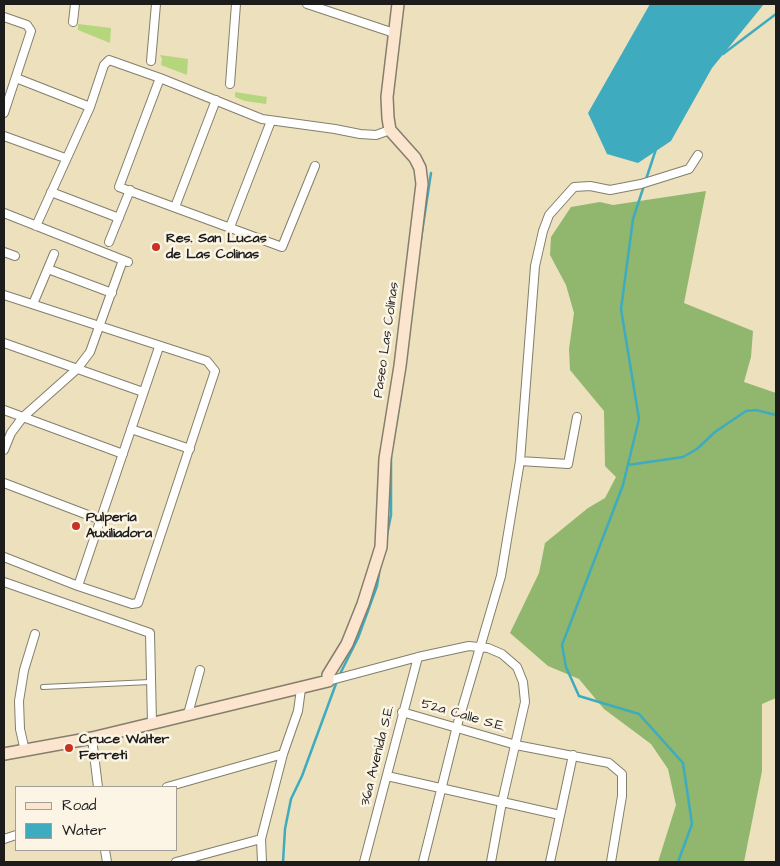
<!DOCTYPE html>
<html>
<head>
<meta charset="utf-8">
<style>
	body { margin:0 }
	#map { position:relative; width:780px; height:866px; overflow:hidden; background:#ece0bd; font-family:"Architects Daughter",sans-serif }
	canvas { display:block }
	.frame { position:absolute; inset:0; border:5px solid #1c1c1c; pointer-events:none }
	.legend { position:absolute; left:15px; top:786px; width:162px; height:65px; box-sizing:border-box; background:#fcf5e5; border:1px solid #a29e95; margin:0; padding:6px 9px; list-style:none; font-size:15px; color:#1c1c1c }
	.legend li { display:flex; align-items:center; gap:10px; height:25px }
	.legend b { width:25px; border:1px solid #a29e95 }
</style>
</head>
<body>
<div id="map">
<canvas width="780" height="866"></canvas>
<div class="frame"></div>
<ul class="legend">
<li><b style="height:6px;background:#fbe5cf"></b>Road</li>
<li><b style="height:14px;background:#3fabbf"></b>Water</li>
</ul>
</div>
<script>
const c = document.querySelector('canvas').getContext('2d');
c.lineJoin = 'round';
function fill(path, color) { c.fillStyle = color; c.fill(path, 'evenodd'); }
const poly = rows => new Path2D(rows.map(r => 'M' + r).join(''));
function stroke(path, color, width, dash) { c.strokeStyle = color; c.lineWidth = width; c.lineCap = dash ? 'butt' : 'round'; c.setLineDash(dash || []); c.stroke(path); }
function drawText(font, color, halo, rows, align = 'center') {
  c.font = font + ' "Architects Daughter",sans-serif'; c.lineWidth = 5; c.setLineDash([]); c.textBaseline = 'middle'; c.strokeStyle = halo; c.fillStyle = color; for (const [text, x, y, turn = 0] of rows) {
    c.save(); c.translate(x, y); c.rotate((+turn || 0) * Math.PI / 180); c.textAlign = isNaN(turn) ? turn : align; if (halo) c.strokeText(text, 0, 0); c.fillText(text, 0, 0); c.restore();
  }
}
fill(poly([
	[78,24,111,28,110,43,78,30],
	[160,55,188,59,187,75,161,65,162,59],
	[235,92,267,97,266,104,245,101,235,97]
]), '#b6d67e');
fill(poly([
	[706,191,684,303,753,331,751,357,744,382,776,393,776,698,762,704,762,771,744,862,658,862,676,805,668,769,651,744,604,709,579,679,548,666,510,633,539,573,545,543,588,508,605,498,616,477,605,466,604,411,570,370,569,349,574,313,566,285,550,255,551,237,571,207,600,202,613,205]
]), '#90b76d');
fill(poly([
	[650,4,764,4,712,68,671,141,638,163,607,154,588,113]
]), '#3fabbf');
stroke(poly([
	[723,54,776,14],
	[656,149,633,219,621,309,639,419,623,485,562,645,566,667,579,696,639,714,683,763,692,824,678,862],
	[420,245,431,173],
	[393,443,401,394],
	[628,465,683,457,697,449,715,432,746,411,756,410,776,415],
	[387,535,391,515,391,456],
	[339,676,358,638,377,586,380,567],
	[283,862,285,829,291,799,302,776,337,681]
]), '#3fabbf', 2.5);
const lane = poly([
	[43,687,150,682]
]);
const street = poly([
	[307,4,394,33],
	[4,17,27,25,31,31,4,113],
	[73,22,75,4],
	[151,61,156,4],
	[16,78,90,107],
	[160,78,119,187,282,247,315,166],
	[230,84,236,4],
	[4,136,65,158],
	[51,192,119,218],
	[175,207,216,100],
	[4,213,128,262],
	[36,226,90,107,104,65,109,60,160,78,262,119,335,129,360,134,376,135,390,130],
	[230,227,271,121],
	[109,242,130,190],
	[4,252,15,256],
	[48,269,112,293],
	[4,295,207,361,215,371,138,603,132,604,78,586,4,557],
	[33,304,54,254],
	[4,343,143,392],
	[4,410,123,454],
	[131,429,190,449],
	[4,450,11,433,23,417,77,369,90,352,123,260],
	[520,461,568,464,577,417],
	[4,483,101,520],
	[4,582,150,633,152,723],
	[78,586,159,347],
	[328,681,418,657,469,646,488,648,502,654,517,667,523,682,525,702,502,802,491,862],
	[402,712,516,745,609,763,622,774,622,796,611,862],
	[188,714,200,670],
	[92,738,98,787],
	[25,751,20,729,19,701,24,670,35,634],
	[387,776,560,815],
	[167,787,283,754],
	[4,839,16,835],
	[105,850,107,862],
	[176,862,261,839],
	[262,862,261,839,283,754,298,711,301,689],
	[364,862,418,657],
	[423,862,457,726,501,576,520,461,535,266,543,231,549,215,574,187,590,186,610,190,641,184,689,169,698,155],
	[550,862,573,755]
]);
const secondary = poly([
	[4,754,92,738,328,681,328,675,347,644,363,604,381,547,385,459,400,366,422,184,420,168,415,158,390,130,388,118,387,97,398,4]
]);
stroke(lane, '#847e6c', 6);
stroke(street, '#847e6c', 10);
stroke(secondary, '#847e6c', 14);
stroke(lane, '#fff', 4);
stroke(street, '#fff', 8);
stroke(secondary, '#fbe5cf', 11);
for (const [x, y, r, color] of [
	[156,247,5,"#c8321e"],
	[76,526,5,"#c8321e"],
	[69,748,5,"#c8321e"]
]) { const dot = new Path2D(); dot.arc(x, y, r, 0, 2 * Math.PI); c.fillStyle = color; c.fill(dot); stroke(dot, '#fcf5e5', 2); }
drawText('bold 14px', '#1c1c1c', '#fcf5e5', [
	["Res. San Lucas",166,239],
	["de Las Colinas",166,255],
	["Pulpería",86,518],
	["Auxiliadora",86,534],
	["Cruce Walter",79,740],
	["Ferreti",79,756]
], 'left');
drawText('14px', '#1c1c1c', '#fcf5e5', [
	["Paseo Las Colinas",387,340,-82],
	["52a Calle S.E.",463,716,16],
	["36a Avenida S.E.",378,756,-76]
]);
</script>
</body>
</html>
